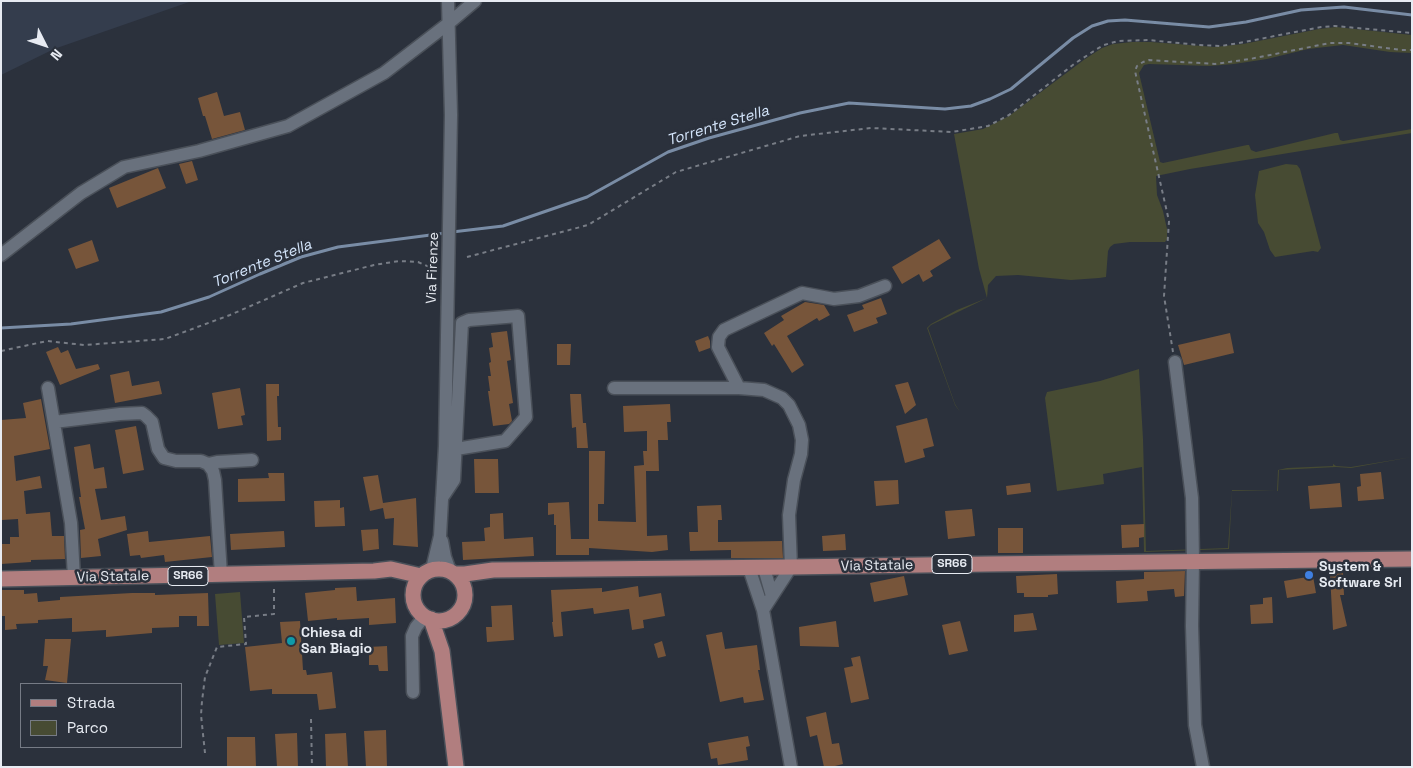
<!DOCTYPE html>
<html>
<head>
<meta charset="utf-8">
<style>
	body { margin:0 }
	#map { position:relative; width:1413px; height:768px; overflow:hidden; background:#2b313c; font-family:"Space Grotesk",sans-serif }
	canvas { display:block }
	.frame { position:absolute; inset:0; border:2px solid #e7ebf2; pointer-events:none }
	.legend { position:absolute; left:20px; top:683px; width:162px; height:65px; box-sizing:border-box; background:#2b313c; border:1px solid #767b85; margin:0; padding:6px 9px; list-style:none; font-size:15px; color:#e7ebf2 }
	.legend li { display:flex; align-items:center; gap:10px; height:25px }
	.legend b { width:25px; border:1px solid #767b85 }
	.north { position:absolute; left:20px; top:20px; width:50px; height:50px; -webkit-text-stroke:4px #2b313c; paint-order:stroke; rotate:131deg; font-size:14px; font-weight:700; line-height:20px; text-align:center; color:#e7ebf2 }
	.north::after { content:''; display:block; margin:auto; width:18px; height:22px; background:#e7ebf2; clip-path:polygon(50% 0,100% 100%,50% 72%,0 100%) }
</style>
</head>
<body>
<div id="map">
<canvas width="1413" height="768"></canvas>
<div class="frame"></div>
<ul class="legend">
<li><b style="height:6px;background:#b17e7f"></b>Strada</li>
<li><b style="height:14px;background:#474b33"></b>Parco</li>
</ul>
<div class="north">N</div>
</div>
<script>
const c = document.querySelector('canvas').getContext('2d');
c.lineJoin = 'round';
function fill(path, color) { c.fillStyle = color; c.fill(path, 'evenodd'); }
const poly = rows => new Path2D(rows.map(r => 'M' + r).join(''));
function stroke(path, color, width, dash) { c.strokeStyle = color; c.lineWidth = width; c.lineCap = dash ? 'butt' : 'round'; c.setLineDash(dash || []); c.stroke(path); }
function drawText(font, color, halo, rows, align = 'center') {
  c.font = font + ' "Space Grotesk",sans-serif'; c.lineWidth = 5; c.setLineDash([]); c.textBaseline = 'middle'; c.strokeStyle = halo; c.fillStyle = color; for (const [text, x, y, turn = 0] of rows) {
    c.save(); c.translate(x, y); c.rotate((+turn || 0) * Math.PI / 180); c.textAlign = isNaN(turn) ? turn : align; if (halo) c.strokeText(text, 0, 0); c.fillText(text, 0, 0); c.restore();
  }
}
fill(poly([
	[1,1,192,1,54,49,1,75]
]), '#343d4d');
fill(poly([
	[1336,27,1412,35,1412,53,1390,52,1343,45,1308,49,1267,59,1234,64,1209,66,1149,64,1144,65,1139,73,1160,162,1163,163,1247,145,1249,145,1251,150,1256,152,1335,133,1338,133,1340,140,1343,141,1412,129,1412,133,1190,169,1156,176,1157,195,1163,211,1167,229,1167,239,1165,242,1130,242,1114,244,1110,247,1108,251,1106,277,1099,278,1071,280,1018,275,996,276,988,285,987,298,931,325,928,328,955,404,960,412,963,413,1045,398,1047,392,1100,381,1139,369,1143,439,1146,551,1228,548,1232,490,1277,491,1278,470,1287,468,1333,466,1333,464,1336,466,1351,467,1412,457,1351,468,1336,467,1279,470,1278,491,1232,491,1229,549,1144,552,1142,467,1103,474,1104,484,1057,491,1045,398,963,413,960,412,955,405,927,328,931,324,957,310,987,298,979,269,954,134,983,129,1009,116,1085,59,1102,48,1113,44,1132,42,1151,42,1215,47,1243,44,1319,29],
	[1286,164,1297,165,1300,169,1321,248,1318,252,1313,251,1275,257,1270,250,1264,232,1258,223,1255,195,1259,171],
	[240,592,244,643,219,645,215,594]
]), '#474b33');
stroke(poly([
	[452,232,503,226,587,197,668,152,709,138,800,113,849,103,945,109,971,106,990,99,1011,89,1073,38,1092,26,1108,21,1125,20,1209,27,1246,22,1301,10,1344,7,1412,15],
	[1,328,71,324,161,312,209,297,260,274,301,257,338,247,446,233]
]), '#798ca5', 3);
fill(poly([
	[217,92,224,116,240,112,245,130,212,139,205,116,203,116,198,98],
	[192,161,198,180,186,184,179,164],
	[158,168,166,188,117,208,109,188],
	[939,239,951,258,930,271,933,276,923,282,919,274,902,284,892,267],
	[92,240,99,261,76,269,68,249],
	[881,298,887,314,876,318,878,323,854,332,847,315,864,309,862,305],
	[805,302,824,305,830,315,819,321,817,318,787,336,804,365,792,373,774,344,772,346,764,333,784,320,781,316],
	[507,331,511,360,507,361,513,403,509,404,512,421,509,424,493,426,488,391,490,391,488,376,491,376,489,363,491,362,489,348,493,347,491,333],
	[1230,333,1234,353,1184,365,1178,345],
	[708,336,710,341,710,348,699,352,695,341],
	[557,344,571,344,570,365,557,365],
	[58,347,61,353,68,350,76,369,98,364,100,369,60,385,46,352],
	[129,371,132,386,159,381,162,394,115,403,110,375],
	[908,382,916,405,905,414,895,385],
	[266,384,279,384,279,396,277,396,278,427,281,427,281,440,267,441],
	[240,388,245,415,241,416,243,425,218,429,212,393],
	[570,394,581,394,583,423,586,423,588,448,577,448,576,427,572,428],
	[41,399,50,449,14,456,16,481,40,476,42,488,24,491,26,514,50,512,52,536,64,536,65,559,31,560,31,562,1,564,1,544,10,544,10,537,19,537,18,519,2,520,1,420,26,418,23,403],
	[670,404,671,422,667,422,668,440,658,440,659,471,646,471,647,536,667,535,668,550,652,552,589,548,589,555,556,555,556,525,554,525,554,514,548,515,548,503,569,502,571,539,589,539,589,451,605,451,604,504,598,504,598,521,636,522,634,466,644,465,643,451,647,451,647,431,624,432,623,406],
	[927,418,934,446,923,449,925,457,905,463,896,426],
	[136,426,144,470,123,474,115,430],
	[90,444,94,469,104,467,107,488,95,489,101,520,125,516,127,530,98,539,101,556,81,558,80,530,85,529,79,497,81,497,74,447],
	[474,459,498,459,499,493,475,493],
	[1381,472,1384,499,1358,501,1357,487,1361,486,1360,474],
	[268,473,284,473,285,501,238,502,238,479,269,478],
	[378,475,383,503,416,498,418,547,393,545,394,518,385,519,383,508,370,511,363,477],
	[898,480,899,504,876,506,874,481],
	[1030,483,1031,492,1007,495,1006,486],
	[1340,483,1342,507,1310,509,1308,486],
	[340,500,340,508,344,507,345,526,315,527,314,501],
	[721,505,722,520,718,520,718,542,782,541,783,558,731,558,731,550,690,551,689,532,698,532,697,506],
	[972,509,975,536,948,539,945,511],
	[503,513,504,539,533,537,534,556,463,560,462,542,485,541,484,528,490,527,490,514],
	[1144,524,1144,537,1139,538,1139,547,1122,548,1121,525],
	[998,528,1023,528,1023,553,998,553],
	[378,529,379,549,363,551,361,530],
	[148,531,149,542,210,536,212,557,165,562,164,555,141,558,140,555,130,556,127,534],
	[284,531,285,547,231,550,230,534],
	[845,534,846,550,823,551,822,536],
	[1185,571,1184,596,1175,597,1174,589,1147,591,1148,601,1117,603,1116,581,1144,579,1144,572],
	[1343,573,1344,595,1340,595,1347,626,1333,630,1330,574],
	[1057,574,1058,594,1048,595,1048,597,1024,597,1024,593,1017,593,1016,576],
	[904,576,908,595,874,602,870,583],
	[1313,576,1316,593,1287,598,1284,581],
	[638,586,639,597,661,593,665,616,643,620,644,628,632,630,629,609,594,614,593,608,561,612,563,636,554,637,552,622,553,622,551,590,602,588,602,592],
	[356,587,357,601,395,598,396,623,369,625,369,618,337,620,337,618,308,621,305,593,335,590,335,588],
	[1,590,24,590,24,594,37,593,38,602,60,600,60,597,132,593,155,593,155,595,208,593,209,626,197,626,197,616,179,616,179,627,152,628,152,633,106,637,106,630,72,632,72,618,38,620,38,623,16,624,17,629,5,630,5,616,1,616],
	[1272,597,1273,623,1251,624,1250,605,1263,604,1263,598],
	[512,605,514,640,487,642,486,627,492,627,491,606],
	[1033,613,1037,630,1014,632,1014,615],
	[300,621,303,670,306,670,307,675,332,672,336,708,319,710,317,694,272,694,272,689,250,691,245,647,282,643,280,622],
	[836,621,839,647,800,646,799,627],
	[960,621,968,651,949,655,942,625],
	[722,632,725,649,757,645,760,670,758,670,764,700,744,703,743,697,720,702,706,635],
	[45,639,71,639,67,683,45,680,48,666,43,666],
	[662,641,666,656,658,658,654,644],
	[387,646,388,671,379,671,378,665,369,665,369,647],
	[860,656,869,699,851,703,844,668,853,666,851,658],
	[826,712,832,744,839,743,843,764,831,767,824,767,817,735,810,737,806,717],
	[386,730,387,767,366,767,364,731],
	[297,733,298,767,277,767,275,734],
	[346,733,348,767,326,767,325,734],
	[748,736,750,746,746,747,748,760,718,765,717,758,711,759,708,743],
	[227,737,255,737,256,767,227,767]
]), '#77553a');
const minor = poly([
	[1,255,81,193,124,167,199,151,288,126,384,73,449,23,475,1],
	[1175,362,1192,498,1193,561,1192,626,1195,725,1203,767],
	[48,388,71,523,74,578],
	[614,388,739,388,764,390,782,398,789,405,799,425,802,440,801,454,794,480,789,515,791,567,763,610],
	[739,388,718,347,719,337,724,330,802,293,834,299,859,296,885,286],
	[54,422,120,414,142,413,146,416,152,422,158,449,164,458,176,461,201,461,208,464,213,471,215,480,221,575],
	[208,464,217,462,252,460],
	[442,498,454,480,462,323,469,320,518,316,526,417,505,441,456,449],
	[442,541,445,557,450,571],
	[749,568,763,610,791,767],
	[764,568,772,596],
	[432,569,440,536,445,446,451,115,448,1],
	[413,692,412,636,416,627,425,616]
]);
const major = poly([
	'413 595a26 26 0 1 1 52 0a26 26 0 1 1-52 0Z',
	[455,574,465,574,493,570,791,567,989,564,1412,559],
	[1,579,374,571,391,569,421,576],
	[431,619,442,651,456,767]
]);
stroke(minor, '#4a5059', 15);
stroke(major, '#4a5059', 18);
stroke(poly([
	[467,257,588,225,676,172,800,136,871,128,952,132,988,126,1009,115,1074,64,1097,49,1104,45,1118,41,1148,40,1199,45,1221,46,1239,43,1321,27,1335,26,1412,33],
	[1,351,47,341,84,345,165,339,230,315,303,283,374,265,399,261,418,262,436,270],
	[1173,352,1164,296,1169,221,1135,71,1137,66,1143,62,1149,60,1215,64,1250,59,1330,43,1349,43,1401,50,1412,50],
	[311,719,312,767],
	[205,753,201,715,202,701,205,677,217,647,246,644,244,617,274,614,274,585]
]), '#787d86', 2, [4, 4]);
stroke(minor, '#69717d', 12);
stroke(major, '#b17e7f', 15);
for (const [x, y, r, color] of [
	[1309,575,5,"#3f7fe0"],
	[291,641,5,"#0f9aa8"]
]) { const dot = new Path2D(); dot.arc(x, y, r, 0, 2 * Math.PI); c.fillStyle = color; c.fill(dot); stroke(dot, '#2b313c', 2); }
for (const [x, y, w] of [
	[952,564,40],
	[188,576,40]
]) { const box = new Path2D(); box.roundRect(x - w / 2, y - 9.5, w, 19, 4); c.fillStyle = '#2b313c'; c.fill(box); stroke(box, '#e7ebf2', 1); }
drawText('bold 12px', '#e7ebf2', null, [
	["SR66",952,564],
	["SR66",188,576]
]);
drawText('14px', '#e7ebf2', '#2b313c', [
	["Via Firenze",433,268,-88],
	["Via Statale",877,566,-1],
	["Via Statale",113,577,-1]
]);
drawText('bold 14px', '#e7ebf2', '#2b313c', [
	["System &",1319,567],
	["Software Srl",1319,583],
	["Chiesa di",301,633],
	["San Biagio",301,649]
], 'left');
drawText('italic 15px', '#d3e4fa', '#2b313c', [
	["Torrente Stella",718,126,-17],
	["Torrente Stella",262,264,-22]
]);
</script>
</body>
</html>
